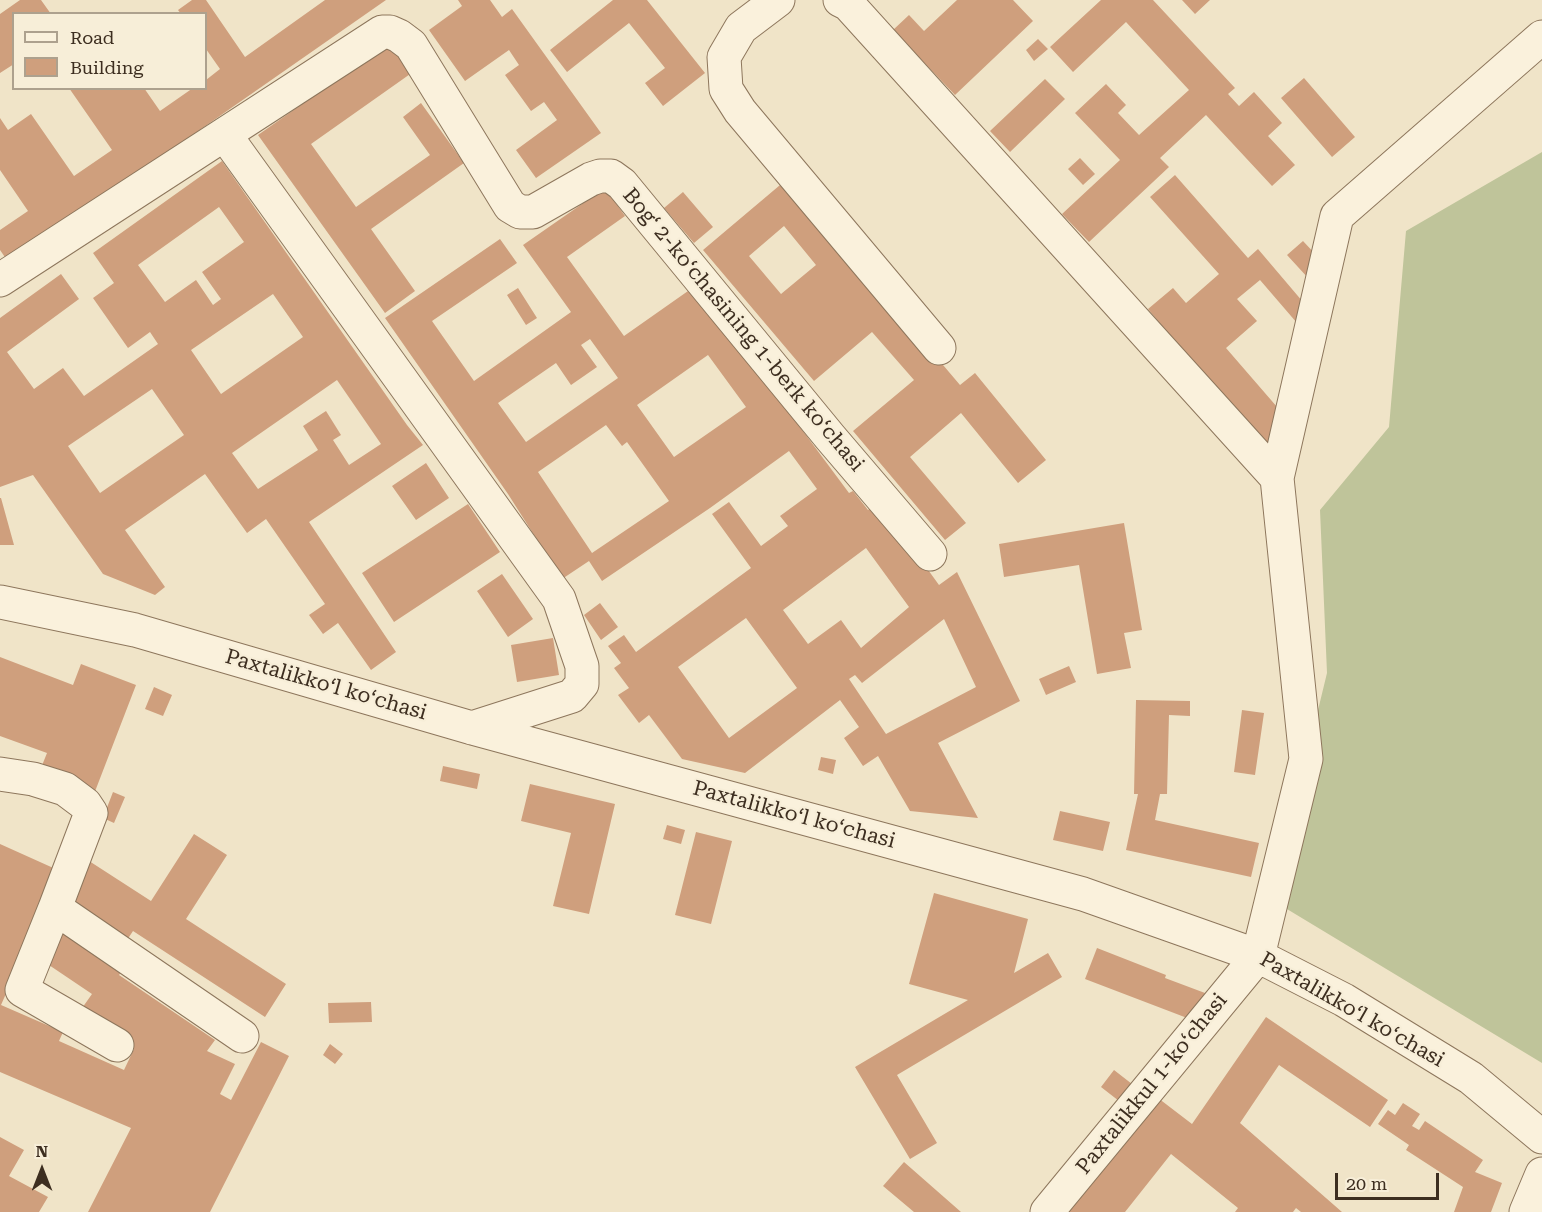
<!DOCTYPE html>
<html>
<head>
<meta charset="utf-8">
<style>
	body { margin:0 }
	#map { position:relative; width:1542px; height:1212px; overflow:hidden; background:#f0e4c8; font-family:"Roboto Serif",serif }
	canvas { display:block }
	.legend { position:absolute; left:12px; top:12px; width:195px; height:78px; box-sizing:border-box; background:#f7eed8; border:2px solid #ada18e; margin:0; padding:8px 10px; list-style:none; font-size:18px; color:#3d2e20 }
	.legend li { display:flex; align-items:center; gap:12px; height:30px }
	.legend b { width:30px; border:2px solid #ada18e }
	.north { position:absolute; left:12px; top:1140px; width:60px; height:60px; -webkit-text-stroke:4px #f7eed8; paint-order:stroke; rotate:0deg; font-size:16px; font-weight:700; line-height:24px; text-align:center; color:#3d2e20 }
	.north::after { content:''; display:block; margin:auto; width:21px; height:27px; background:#3d2e20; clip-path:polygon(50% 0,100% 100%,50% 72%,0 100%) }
	.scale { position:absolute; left:1335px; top:1173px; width:104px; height:27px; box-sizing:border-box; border:3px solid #3d2e20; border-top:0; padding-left:8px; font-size:18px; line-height:21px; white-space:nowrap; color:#3d2e20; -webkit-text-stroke:4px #f7eed8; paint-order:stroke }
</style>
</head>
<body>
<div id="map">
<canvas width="1542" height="1212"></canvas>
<ul class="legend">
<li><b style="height:8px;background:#faf1dc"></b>Road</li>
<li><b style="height:16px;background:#cf9f7d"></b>Building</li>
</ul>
<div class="north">N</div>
<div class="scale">20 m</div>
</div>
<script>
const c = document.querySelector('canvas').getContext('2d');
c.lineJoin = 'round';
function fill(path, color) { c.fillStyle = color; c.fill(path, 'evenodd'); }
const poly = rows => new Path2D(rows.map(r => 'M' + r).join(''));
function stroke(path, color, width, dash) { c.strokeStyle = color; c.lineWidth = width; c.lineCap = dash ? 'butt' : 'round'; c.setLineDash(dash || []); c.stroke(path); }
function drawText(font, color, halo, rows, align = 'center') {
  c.font = font + ' "Roboto Serif",serif'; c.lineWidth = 4.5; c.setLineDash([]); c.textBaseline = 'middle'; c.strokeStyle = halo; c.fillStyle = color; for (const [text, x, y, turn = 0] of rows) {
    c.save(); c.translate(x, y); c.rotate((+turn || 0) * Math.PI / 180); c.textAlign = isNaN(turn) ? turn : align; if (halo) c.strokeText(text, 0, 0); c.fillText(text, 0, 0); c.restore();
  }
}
fill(poly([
	[1542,152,1542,1063,1272,900,1327,673,1320,510,1389,427,1406,231]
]), '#bfc49a');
fill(poly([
	[20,0,41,0,51,14,14,14,14,64,0,73,0,14],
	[192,0,206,0,245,57,325,0,386,0,9,263,0,250,0,230,28,211,0,170,0,118,8,130,31,114,74,176,112,150,69,88,144,88,160,111,193,88,206,88,206,80,220,69,206,49,206,14,181,14,178,10],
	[458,0,490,0,502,17,512,9,601,133,536,178,516,150,557,120,544,102,531,111,505,75,519,65,509,50,465,81,429,30,462,6],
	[613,0,647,0,705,73,663,106,645,83,665,68,629,23,567,72,550,50],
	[957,0,1013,0,1033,21,955,95,893,30,909,15,924,31],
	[1101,0,1153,0,1235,88,1228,94,1239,106,1254,92,1282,123,1268,136,1295,165,1272,186,1206,115,1160,158,1169,167,1089,242,1062,214,1120,160,1075,113,1106,84,1126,105,1118,113,1139,135,1189,90,1126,22,1073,72,1050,47],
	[1182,0,1210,0,1195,14],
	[1038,39,1048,49,1034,61,1026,50],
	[392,41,413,72,311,144,356,207,430,155,403,117,421,103,464,163,371,229,415,291,385,313,258,135],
	[1304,78,1355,137,1332,157,1281,98],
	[1045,79,1065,99,1010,152,990,131],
	[1080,158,1095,174,1083,185,1068,169],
	[222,161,407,425,423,445,309,522,396,652,371,670,338,623,323,634,309,615,325,604,266,519,247,533,205,474,125,530,165,587,155,595,103,574,33,475,0,487,0,318,61,274,79,299,7,352,34,389,63,368,84,396,158,344,150,332,128,348,93,298,114,283,93,253],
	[219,207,244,242,202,272,221,299,213,305,196,280,165,302,138,265],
	[273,294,303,337,221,394,191,350],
	[337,380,381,444,349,465,333,440,341,435,326,411,303,426,318,450,258,489,232,453],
	[152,389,184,435,100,493,68,446],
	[1175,175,1248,258,1258,249,1303,302,1297,323,1260,280,1237,299,1257,321,1226,348,1284,415,1272,450,1182,350,1148,309,1173,288,1186,303,1219,274,1150,197],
	[786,180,960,385,975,373,1046,460,1018,483,961,413,910,457,966,523,945,540,853,431,914,380,872,332,814,381,703,250],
	[784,226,816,265,781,294,749,256],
	[605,188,625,216,567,257,624,336,698,284,791,415,849,493,853,491,868,510,879,502,939,585,957,572,1020,701,938,743,978,818,910,811,878,756,863,766,844,738,859,727,840,700,745,773,682,759,649,715,639,723,618,695,629,688,614,668,621,663,608,646,624,635,636,652,751,568,712,514,729,502,761,546,788,526,780,516,817,489,789,451,710,508,602,581,589,561,562,579,508,494,385,318,500,239,517,263,432,321,474,381,571,312,523,245],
	[590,339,618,378,526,442,498,403,556,363,571,385,597,367,581,345],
	[708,355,746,407,674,457,637,405],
	[606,425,622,446,627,442,669,501,592,553,538,472],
	[866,548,909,607,861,648,841,620,808,644,783,610],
	[746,618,797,688,729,738,678,667],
	[944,619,976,687,886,734,849,679,855,675,862,683],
	[683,192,713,227,694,243,664,208],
	[1303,241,1317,256,1309,279,1287,255],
	[518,288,537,318,526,325,507,295],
	[426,463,449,498,416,520,392,486],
	[0,498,1,498,14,545,0,545],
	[468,504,500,552,394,622,362,573],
	[1124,523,1142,630,1124,633,1131,668,1097,674,1079,565,1004,577,999,544],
	[502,574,533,619,508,637,477,591],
	[600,603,618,627,601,640,584,615],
	[553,638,559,675,517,682,511,645],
	[0,657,73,685,81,664,136,685,94,794,39,773,47,753,0,736],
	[1069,666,1076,682,1046,695,1039,679],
	[154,687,172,695,163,716,145,709],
	[1136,700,1190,701,1190,716,1169,715,1167,794,1160,794,1155,820,1259,843,1251,877,1126,850,1138,794,1134,794],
	[1242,710,1264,713,1255,775,1234,772],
	[821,757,836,760,833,774,818,770],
	[443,766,480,774,477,789,440,781],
	[530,784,615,804,589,914,553,906,571,833,521,821],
	[113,792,125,797,114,823,103,818],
	[1060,811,1110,822,1103,851,1053,840],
	[667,825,685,830,681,844,663,839],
	[696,832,732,841,711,924,675,915],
	[194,834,227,855,186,919,286,984,265,1017,133,931,125,943,69,907,86,859,151,901],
	[0,844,60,871,1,1005,63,1032,59,1041,124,1070,134,1049,80,1011,92,994,43,961,64,931,122,971,119,975,215,1040,207,1051,235,1064,220,1094,231,1100,261,1042,289,1056,210,1212,88,1212,131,1128,0,1072],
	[934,893,1028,919,1014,973,1048,953,1062,977,897,1075,937,1143,910,1159,855,1067,968,1000,909,984],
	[1097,948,1166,975,1165,978,1205,993,1195,1021,1085,979],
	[371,1002,372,1022,329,1023,328,1003],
	[1266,1017,1388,1100,1370,1127,1279,1065,1240,1123,1342,1212,1301,1212,1296,1208,1293,1212,1235,1212,1238,1208,1171,1154,1125,1212,1067,1212,1158,1098,1192,1124],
	[330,1044,343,1054,335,1064,323,1055],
	[1114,1070,1132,1084,1119,1101,1101,1087],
	[1403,1103,1420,1114,1412,1126,1419,1130,1425,1121,1483,1160,1475,1172,1502,1183,1491,1212,1454,1212,1463,1187,1406,1150,1409,1145,1378,1124,1388,1110,1395,1115],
	[0,1137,24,1150,9,1176,48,1197,39,1212,0,1212],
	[904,1162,961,1212,914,1212,883,1186]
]), '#cf9f7d');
const minor = poly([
	[778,0,741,28,724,57,726,89,740,111,939,348],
	[840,0,848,4,1277,478],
	[225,135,559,599,582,666,582,684,572,696,472,728],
	[0,280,382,32,390,32,399,36,411,45,510,206,520,212,533,212,591,179,600,176,611,176,622,184,830,437,930,554],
	[0,602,135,630,472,728,1083,894,1258,956,1344,1000,1471,1078,1542,1137],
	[0,774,33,779,65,789,85,804,91,813,55,908],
	[117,1045,22,990,55,908,242,1036],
	[1047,1212,1258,956,1306,759,1277,478,1337,216,1542,37],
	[1526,1212,1542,1174]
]);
stroke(minor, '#8d765c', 35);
stroke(minor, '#faf1dc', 33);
drawText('21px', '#3d2e20', '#f7eed8', [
	["Bogʻ 2-koʻchasining 1-berk koʻchasi",743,330,50],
	["Paxtalikkoʻl koʻchasi",326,685,16],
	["Paxtalikkoʻl koʻchasi",794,815,15],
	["Paxtalikkoʻl koʻchasi",1352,1010,30],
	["Paxtalikkul 1-koʻchasi",1152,1084,-51]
]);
</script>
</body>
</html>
